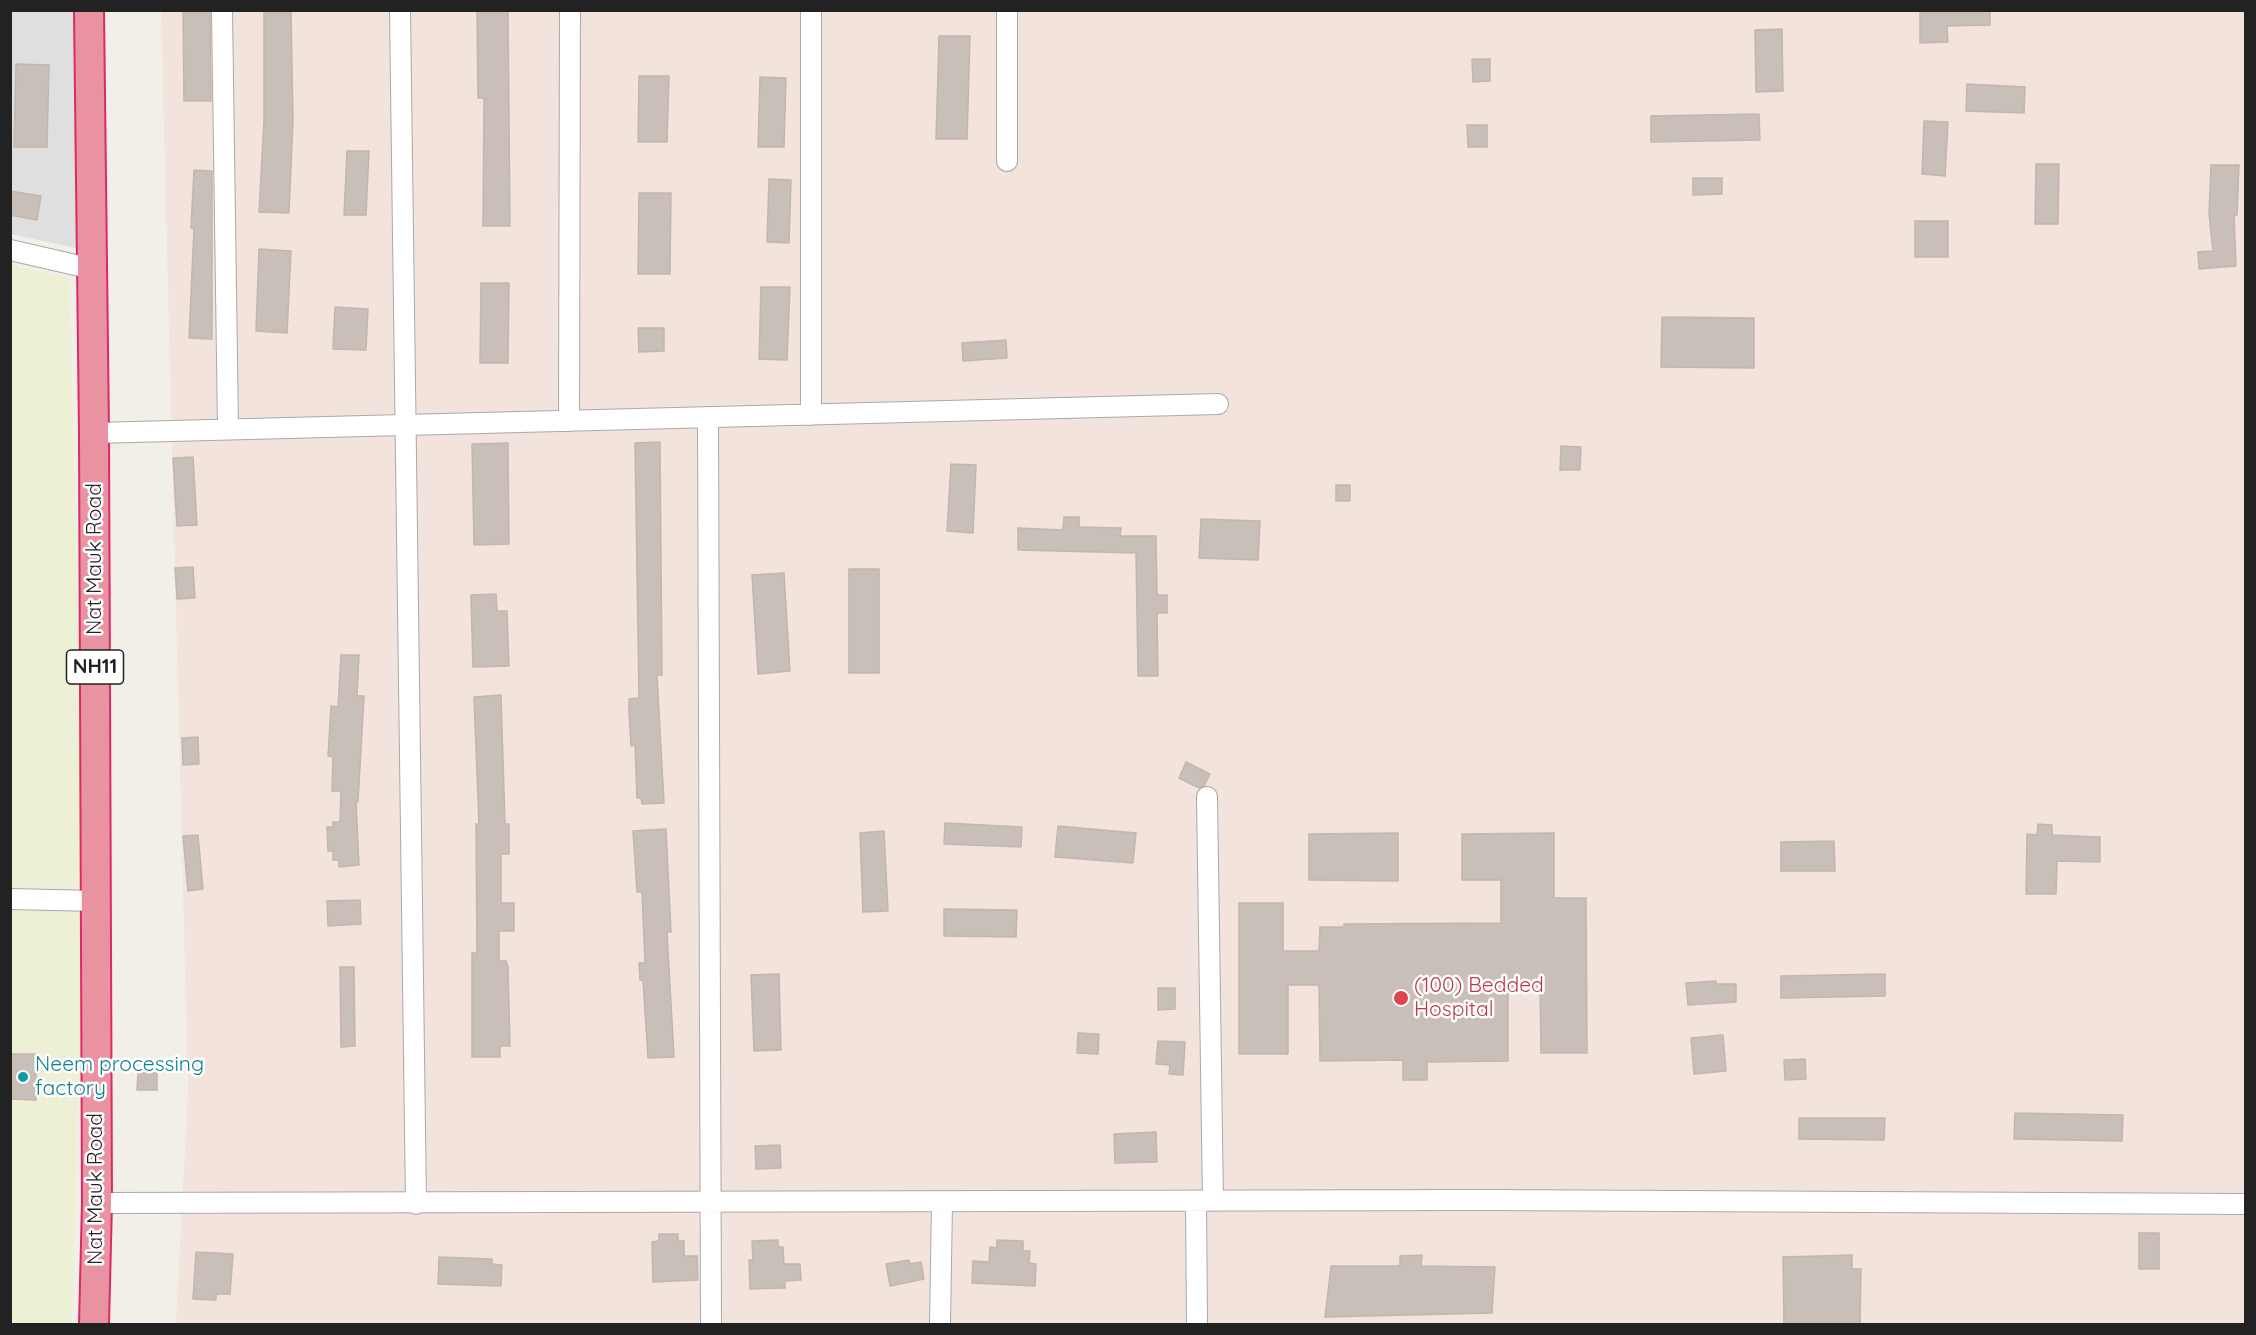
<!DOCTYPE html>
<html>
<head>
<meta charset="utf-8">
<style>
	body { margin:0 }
	#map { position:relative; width:2256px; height:1335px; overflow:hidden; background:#f2efe9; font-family:Quicksand,sans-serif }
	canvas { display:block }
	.frame { position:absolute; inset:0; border:12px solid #222; pointer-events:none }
</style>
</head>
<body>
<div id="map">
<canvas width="2256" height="1335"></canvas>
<div class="frame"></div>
</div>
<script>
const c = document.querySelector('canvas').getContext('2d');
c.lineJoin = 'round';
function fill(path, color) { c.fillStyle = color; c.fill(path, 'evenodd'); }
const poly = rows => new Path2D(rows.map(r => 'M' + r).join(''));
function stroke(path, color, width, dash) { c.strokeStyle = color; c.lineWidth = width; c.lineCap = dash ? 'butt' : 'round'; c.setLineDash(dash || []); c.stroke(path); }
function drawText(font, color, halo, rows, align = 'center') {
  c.font = font + ' Quicksand,sans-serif'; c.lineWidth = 5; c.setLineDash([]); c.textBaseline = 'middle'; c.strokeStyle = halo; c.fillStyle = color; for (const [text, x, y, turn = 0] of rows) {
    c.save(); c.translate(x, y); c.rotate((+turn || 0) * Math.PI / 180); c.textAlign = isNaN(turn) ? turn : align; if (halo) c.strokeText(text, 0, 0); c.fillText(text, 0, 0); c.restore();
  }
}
fill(poly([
	[11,11,74,11,76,248,11,234]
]), '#e0dfdf');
fill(poly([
	[161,11,2245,11,2245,1324,176,1324,188,1090]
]), '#f3e3dd');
fill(poly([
	[11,265,69,278,85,861,72,1324,11,1324]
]), '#eef0d5');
const building = poly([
	[183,10,210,10,211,101,184,101,183,10],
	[264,10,291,10,293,121,289,213,259,212,264,120,264,10],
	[477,10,508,10,510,226,483,226,484,98,478,98,477,10],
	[1920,10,1990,10,1990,25,1947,26,1948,42,1920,43,1920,10],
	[1782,29,1783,91,1756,92,1755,30,1782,29],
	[939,36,970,36,967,139,936,139,939,36],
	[1472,59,1490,59,1490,81,1473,82,1472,59],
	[16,64,49,65,47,147,14,147,16,64],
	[639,76,669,76,667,142,638,142,639,76],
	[760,77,786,78,784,147,758,147,760,77],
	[1967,84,2025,87,2024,113,1966,111,1967,84],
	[1759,114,1760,140,1651,142,1651,116,1759,114],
	[1924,121,1948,122,1945,176,1922,174,1924,121],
	[1467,125,1487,125,1487,147,1468,147,1467,125],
	[347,151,369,151,366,215,344,215,347,151],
	[2036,164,2059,164,2058,224,2035,224,2036,164],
	[2211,165,2239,165,2237,215,2234,215,2236,266,2199,269,2198,252,2213,251,2209,214,2211,165],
	[194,170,212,171,212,339,189,338,194,228,191,228,194,170],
	[1693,178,1722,178,1722,194,1693,195,1693,178],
	[769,179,791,180,789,243,767,242,769,179],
	[10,191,41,196,37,220,10,215,10,191],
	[639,193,671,193,670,274,638,274,639,193],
	[1915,221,1948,221,1948,257,1915,257,1915,221],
	[259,249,291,251,287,333,256,331,259,249],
	[481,283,509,283,508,363,480,363,481,283],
	[761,287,790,287,787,360,759,359,761,287],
	[335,307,368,309,366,350,333,349,335,307],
	[1662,317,1754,318,1754,368,1661,367,1662,317],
	[638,328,664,328,664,351,639,352,638,328],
	[1006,340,1007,358,963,361,962,343,1006,340],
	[660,442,662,675,657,675,664,803,642,804,641,798,637,798,635,745,631,746,629,712,629,699,639,698,635,443,660,442],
	[508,443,509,544,474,545,472,444,508,443],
	[1561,446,1581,447,1580,470,1560,470,1561,446],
	[193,457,197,525,177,526,173,458,193,457],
	[951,464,976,465,973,533,947,531,951,464],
	[1336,485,1350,485,1350,501,1336,501,1336,485],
	[1064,517,1079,517,1079,527,1121,528,1120,536,1156,536,1157,595,1167,595,1167,613,1157,613,1158,676,1138,676,1136,553,1018,550,1018,528,1063,530,1064,517],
	[1201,519,1260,521,1258,560,1199,558,1201,519],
	[193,567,195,598,177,599,175,568,193,567],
	[849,569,879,569,879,673,849,673,849,569],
	[784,573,790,671,758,674,752,575,784,573],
	[496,594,497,611,507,611,509,666,473,667,471,595,496,594],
	[341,655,359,655,357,696,364,696,358,802,356,802,359,865,339,867,339,860,333,860,333,851,328,851,327,827,333,827,333,822,340,822,341,791,332,791,333,757,328,756,331,706,338,707,341,655],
	[501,695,505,824,509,824,509,854,501,854,501,903,514,903,514,931,499,931,499,961,506,961,508,967,510,1046,500,1046,500,1057,472,1057,472,953,477,953,476,824,479,824,474,697,501,695],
	[198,737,199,764,183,765,182,738,198,737],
	[1186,762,1210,774,1204,786,1199,788,1179,778,1186,762],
	[945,823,1022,827,1021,847,944,844,945,823],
	[2038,824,2052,825,2052,835,2100,837,2100,862,2057,861,2056,894,2026,894,2027,834,2037,835,2038,824],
	[1058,826,1136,833,1133,863,1055,857,1058,826],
	[666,829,671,932,667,932,674,1057,648,1058,643,980,640,980,639,963,645,963,642,892,637,892,633,831,666,829],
	[884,831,888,911,863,912,860,833,884,831],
	[1398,833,1398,881,1309,880,1309,834,1398,833],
	[1554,833,1554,898,1586,898,1587,1053,1541,1053,1540,987,1508,987,1508,1061,1427,1062,1427,1080,1403,1080,1403,1060,1320,1061,1319,985,1288,985,1288,1054,1239,1054,1239,903,1283,903,1283,951,1319,951,1320,927,1344,927,1344,924,1501,923,1501,880,1462,880,1462,834,1554,833],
	[198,835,203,889,188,891,183,836,198,835],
	[1834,841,1835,871,1781,871,1781,842,1834,841],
	[360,900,361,924,328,926,327,901,360,900],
	[944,909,1017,910,1016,937,944,936,944,909],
	[340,967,354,967,355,1046,341,1047,340,967],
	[779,974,781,1050,754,1051,751,975,779,974],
	[1885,974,1885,996,1781,998,1781,976,1885,974],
	[1716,981,1716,984,1736,984,1736,1002,1688,1005,1686,983,1716,981],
	[1158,988,1175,988,1175,1009,1158,1010,1158,988],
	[1078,1033,1099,1034,1098,1054,1077,1053,1078,1033],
	[1723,1035,1726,1071,1694,1074,1691,1038,1723,1035],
	[1158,1041,1185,1042,1183,1075,1169,1074,1170,1065,1156,1064,1158,1041],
	[10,1054,36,1054,36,1100,10,1099,10,1054],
	[1805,1059,1806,1079,1785,1080,1784,1060,1805,1059],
	[138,1072,157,1072,157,1090,137,1090,138,1072],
	[2015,1113,2123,1115,2122,1141,2014,1139,2015,1113],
	[1799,1118,1885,1118,1884,1140,1799,1139,1799,1118],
	[1156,1132,1157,1162,1115,1163,1114,1134,1156,1132],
	[780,1145,781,1168,756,1169,755,1146,780,1145],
	[2139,1233,2159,1233,2159,1269,2139,1269,2139,1233],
	[659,1234,678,1234,678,1241,684,1241,684,1256,697,1256,698,1280,653,1282,652,1242,659,1241,659,1234],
	[778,1240,778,1247,783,1247,784,1264,800,1264,801,1280,785,1281,785,1288,750,1289,749,1260,753,1260,752,1241,778,1240],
	[997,1240,1023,1241,1023,1251,1030,1251,1029,1263,1036,1264,1035,1286,972,1283,973,1261,989,1262,990,1247,997,1248,997,1240],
	[196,1252,233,1254,230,1294,216,1294,216,1300,193,1299,196,1252],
	[1422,1255,1421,1266,1495,1267,1492,1313,1325,1317,1331,1266,1400,1266,1400,1256,1422,1255],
	[1852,1255,1852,1269,1861,1269,1860,1324,1784,1324,1783,1257,1852,1255],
	[439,1257,492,1259,492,1264,502,1265,501,1286,438,1284,439,1257],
	[909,1260,910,1264,921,1262,924,1279,890,1286,886,1264,909,1260]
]);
fill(building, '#c7bfb8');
stroke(building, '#c4b6ab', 1.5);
const minor = poly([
	[222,10,228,429],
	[400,10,416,1204],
	[811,10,811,415],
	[1007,161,1007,10],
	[10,250,93,269],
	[708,417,711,1324],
	[569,421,570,10],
	[94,433,1218,404],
	[1207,797,1213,1201],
	[10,899,96,901],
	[1196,1201,1197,1324],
	[97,1203,1487,1200,2246,1204],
	[940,1324,942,1202]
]);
const highway = poly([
	[89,10,94,433,97,1203,94,1324]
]);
stroke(minor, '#a9a9a9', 22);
stroke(highway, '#dc2a67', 32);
stroke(minor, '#fff', 20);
stroke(highway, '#e892a2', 28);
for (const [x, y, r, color] of [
	[1401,998,8,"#e0444e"],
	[23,1077,6,"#0f9aa8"]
]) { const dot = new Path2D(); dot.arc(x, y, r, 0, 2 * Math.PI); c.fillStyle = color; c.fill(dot); stroke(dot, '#fff', 2); }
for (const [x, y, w] of [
	[95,667,57]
]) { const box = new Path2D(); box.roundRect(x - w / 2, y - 17, w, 34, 4.5); c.fillStyle = '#fff'; c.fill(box); stroke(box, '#222', 1.5); }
drawText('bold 20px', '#222', null, [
	["NH11",95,667]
]);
drawText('21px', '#222', '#fff', [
	["Nat Mauk Road",95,559,-90],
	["Nat Mauk Road",96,1189,-90]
]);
drawText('21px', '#be3a42', '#fff', [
	["(100) Bedded",1414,986],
	["Hospital",1414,1010]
], 'left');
drawText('21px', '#0d838f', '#fff', [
	["Neem processing",35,1065],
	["factory",35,1089]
], 'left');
</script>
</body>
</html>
